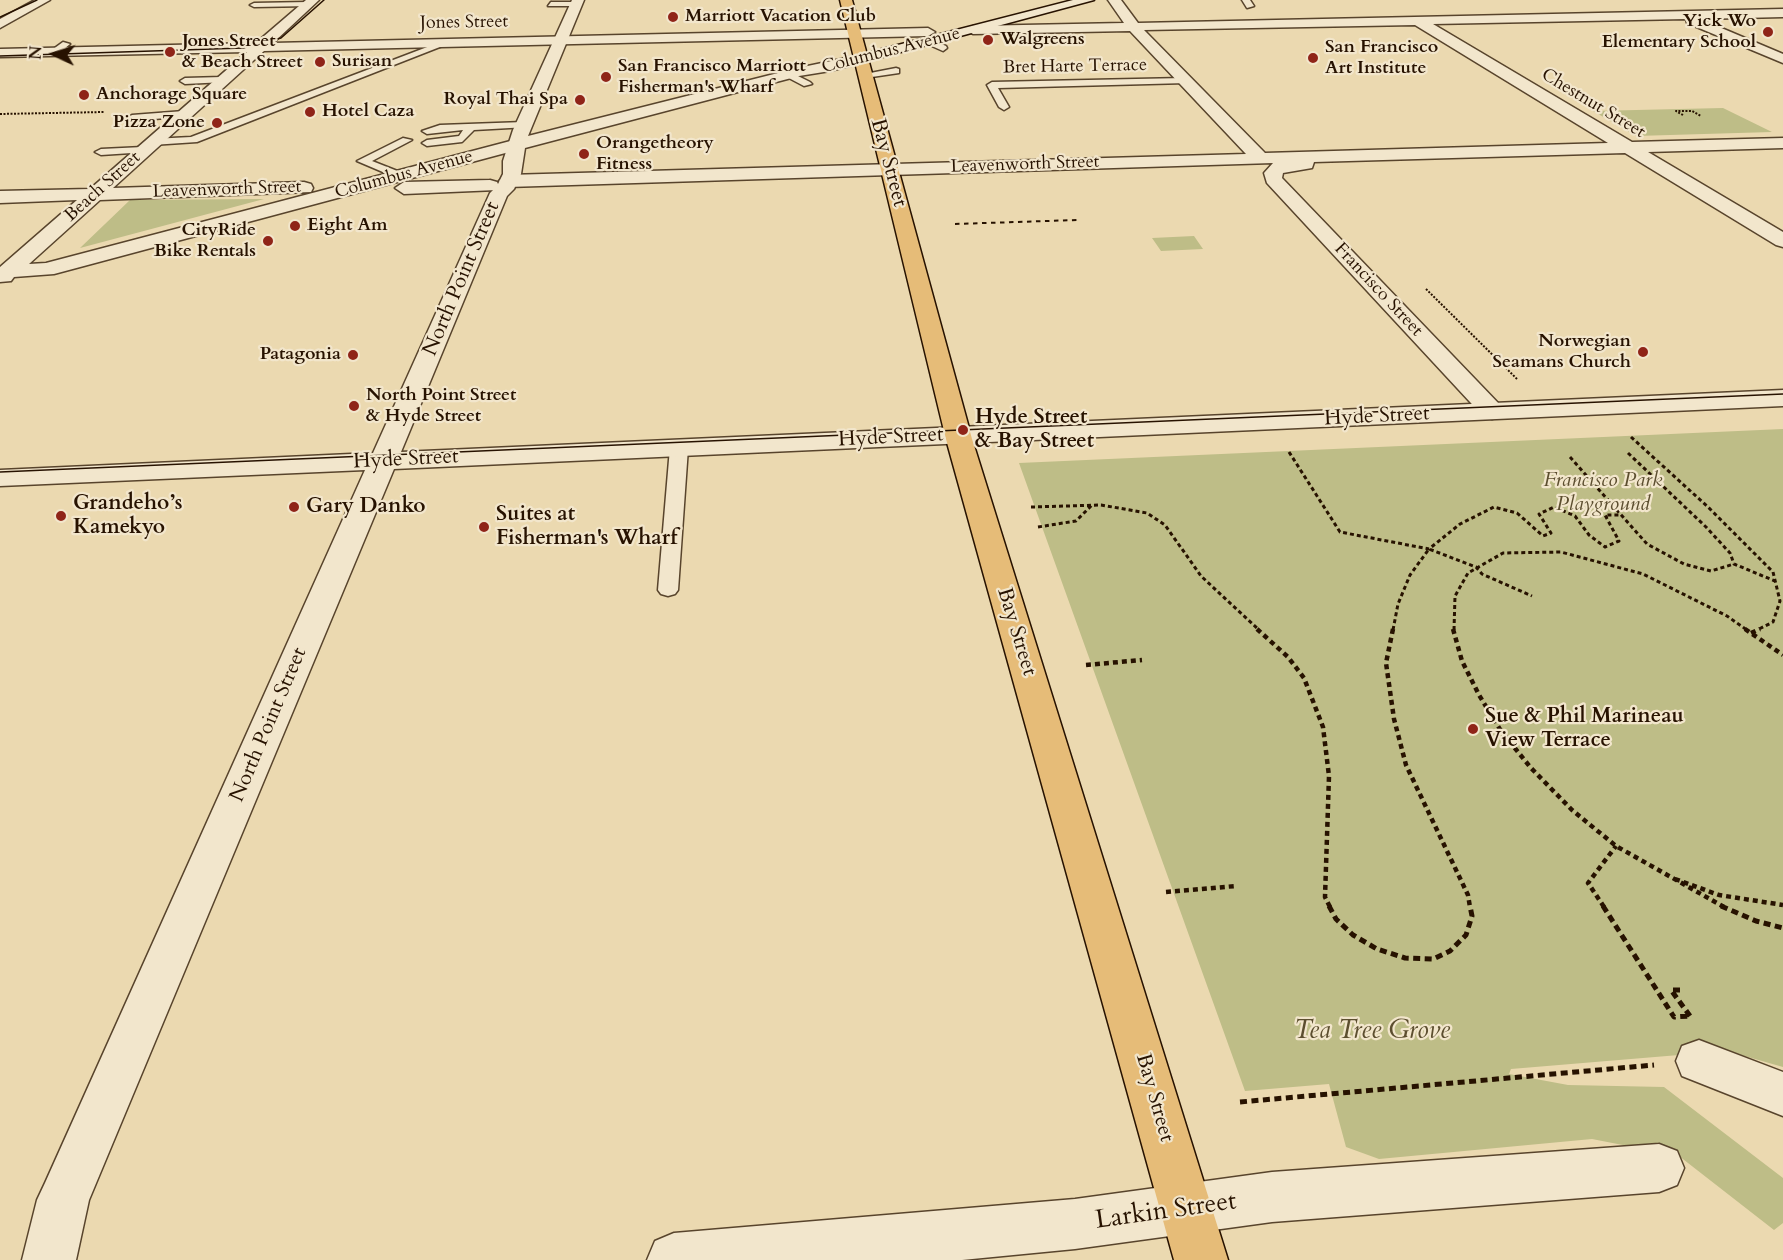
<!DOCTYPE html>
<html>
<head>
<meta charset="utf-8">
<style>
	body { margin:0 }
	#map { position:relative; width:1783px; height:1260px; overflow:hidden; background:#ebd9b0; font-family:Cardo,serif }
	canvas { display:block }
	.north { position:absolute; left:24px; top:24px; width:60px; height:60px; -webkit-text-stroke:4px #f2e6cc; paint-order:stroke; rotate:274deg; font-size:16px; font-weight:700; line-height:24px; text-align:center; color:#271200 }
	.north::after { content:''; display:block; margin:auto; width:21px; height:27px; background:#271200; clip-path:polygon(50% 0,100% 100%,50% 72%,0 100%) }
</style>
</head>
<body>
<div id="map">
<canvas width="1783" height="1260"></canvas>
<div class="north">N</div>
</div>
<script>
const c = document.querySelector('canvas').getContext('2d');
c.lineJoin = 'round';
function fill(path, color) { c.fillStyle = color; c.fill(path, 'evenodd'); }
const poly = rows => new Path2D(rows.map(r => 'M' + r).join(''));
function stroke(path, color, width, dash) { c.strokeStyle = color; c.lineWidth = width; c.lineCap = dash ? 'butt' : 'round'; c.setLineDash(dash || []); c.stroke(path); }
function drawText(font, color, halo, rows, align = 'center') {
  c.font = font + ' Cardo,serif'; c.lineWidth = 4.5; c.setLineDash([]); c.textBaseline = 'middle'; c.strokeStyle = halo; c.fillStyle = color; for (const [text, x, y, turn = 0] of rows) {
    c.save(); c.translate(x, y); c.rotate((+turn || 0) * Math.PI / 180); c.textAlign = isNaN(turn) ? turn : align; if (halo) c.strokeText(text, 0, 0); c.fillText(text, 0, 0); c.restore();
  }
}
fill(poly([
	[1723,108,1772,132,1636,136,1593,111],
	[264,199,80,248,130,200],
	[1194,236,1203,249,1161,251,1152,238],
	[1783,429,1783,1067,1727,1051,1511,1069,1509,1074,1568,1085,1664,1087,1783,1178,1783,1223,1774,1230,1679,1156,1592,1139,1379,1159,1346,1147,1329,1084,1245,1091,1019,463]
]), '#bebd87');
const service = poly([
	[1242,0,1250,0,1254,6,1247,8,1242,0],
	[308,2,311,6,254,7,250,5,254,3,308,2],
	[551,2,577,2,581,4,577,6,548,6,551,2],
	[928,38,946,46,947,48,943,51,925,43,925,39,928,38],
	[443,41,450,43,197,142,152,145,147,142,152,139,191,137,443,41],
	[63,42,70,44,58,54,52,54,52,50,63,42],
	[896,68,899,69,899,73,865,78,860,75,896,68],
	[788,71,810,82,812,84,804,86,785,76,783,74,788,71],
	[222,77,225,78,225,82,185,84,180,81,185,78,222,77],
	[1184,78,1187,79,1187,83,998,88,1009,107,1004,110,999,107,987,85,992,82,1184,78],
	[184,111,189,114,188,116,132,121,127,118,132,115,184,111],
	[524,122,529,125,528,127,474,130,462,142,427,146,422,143,427,140,459,136,463,130,427,134,422,131,440,125,524,122],
	[403,138,412,140,372,161,405,174,405,178,397,178,357,161,403,138],
	[143,147,147,148,147,152,101,155,95,152,101,149,143,147],
	[679,443,688,448,678,590,675,594,668,596,661,594,658,590,670,448,679,443]
]);
const minor = poly([
	[306,0,319,0,273,43,928,28,935,32,928,36,264,51,113,188,304,182,311,184,313,188,311,192,100,200,29,264,46,263,518,139,527,144,524,148,54,274,14,277,11,281,0,282,0,267,77,200,0,203,0,191,90,189,247,52,0,57,0,49,256,43,306,0],
	[1108,0,1121,0,1138,23,1783,9,1783,17,1700,19,1783,54,1783,63,1687,23,1686,19,1433,24,1632,142,1783,138,1783,148,1648,152,1783,232,1783,247,1776,245,1625,153,1314,162,1312,168,1283,173,1282,178,1501,406,1505,411,1501,416,1492,419,1483,416,1267,183,1264,173,1273,163,508,187,499,181,508,175,1246,154,1130,31,973,34,966,30,973,26,1124,23,1108,0],
	[1415,25,1608,143,1265,153,1144,30,1415,25],
	[490,180,497,182,499,186,497,190,404,194,395,188,404,182,490,180],
	[1699,1040,1783,1072,1783,1116,1682,1076,1676,1061,1682,1046,1699,1040],
	[1659,1144,1677,1151,1684,1168,1677,1185,1659,1192,1272,1222,1075,1249,962,1260,647,1260,655,1241,674,1233,1075,1199,1272,1172,1659,1144]
]);
const tertiary = poly([
	[35,0,50,0,0,28,0,19,35,0],
	[572,0,584,0,528,136,798,68,860,55,867,59,865,62,830,71,799,76,525,148,521,174,514,189,507,196,401,452,1783,390,1783,406,394,469,89,1200,76,1260,22,1260,37,1200,45,1183,365,470,0,486,0,470,373,453,490,193,497,186,503,174,503,161,513,130,572,0]
]);
const secondary = poly([
	[1073,0,1094,0,860,63,853,59,855,56,1073,0]
]);
const primary = poly([
	[840,0,852,0,972,439,1228,1260,1174,1260,946,439,840,0]
]);
stroke(service, '#58442c', 3);
stroke(minor, '#58442c', 3);
stroke(tertiary, '#58442c', 3);
stroke(secondary, '#271200', 3);
stroke(primary, '#271200', 3);
stroke(poly([
	[0,114,104,112],
	[1683,115,1676,111,1692,111,1701,116],
	[1426,289,1517,379]
]), '#271200', 2, [2, 1.5]);
stroke(poly([
	[1631,437,1708,507,1773,572,1780,601,1773,622,1757,630],
	[1289,452,1340,532,1429,549,1460,524,1494,507,1517,513,1543,536,1551,533,1539,514,1554,507,1575,516,1589,535,1605,547,1619,541,1605,515,1621,515],
	[1628,453,1706,527,1730,553,1734,564,1775,581],
	[1570,457,1647,544,1684,564,1711,571,1734,564],
	[1031,507,1101,505,1147,513,1165,525,1201,576,1259,630],
	[1038,527,1076,521,1092,505],
	[1393,630,1398,604,1410,575,1429,549,1476,567,1482,574,1532,596],
	[1454,630,1455,596,1468,573,1503,553,1561,552,1643,574,1727,616,1747,630]
]), '#271200', 3, [4, 3]);
stroke(poly([
	[1257,629,1288,657,1304,678,1323,727,1329,776,1325,897,1330,907],
	[1393,629,1386,663,1394,719,1406,765,1468,895,1470,907],
	[1453,629,1462,661,1479,695,1501,731,1531,768,1572,810,1616,846,1724,907],
	[1745,629,1783,655],
	[1751,633,1760,629],
	[1086,665,1142,660],
	[1675,879,1719,895,1783,905],
	[1166,892,1236,886],
	[1604,907,1588,883,1616,846]
]), '#271200', 4.5, [5, 4]);
stroke(poly([
	[1329,906,1336,919,1353,935,1377,949,1405,958,1433,959,1450,951,1466,935,1472,916,1470,906],
	[1603,906,1674,1017,1690,1016],
	[1721,906,1756,921,1783,928],
	[1680,990,1671,990,1690,1016],
	[1240,1102,1654,1065]
]), '#271200', 5, [7, 4.5]);
fill(service, '#f2e6cc');
fill(minor, '#f2e6cc');
fill(tertiary, '#f2e6cc');
fill(secondary, '#f2e6cc');
fill(primary, '#e6bc78');
stroke(poly([
	[0,17,37,0],
	[0,56,243,48,281,38,324,0],
	[0,472,1783,394]
]), '#271200', 1.5);
stroke(poly([
	[955,224,1077,220]
]), '#271200', 2, [4.5, 4.5]);
for (const [x, y, r, color] of [
	[673,17,6,"#8f2418"],
	[1768,32,6,"#8f2418"],
	[988,40,6,"#8f2418"],
	[170,52,6,"#8f2418"],
	[1313,58,6,"#8f2418"],
	[320,62,6,"#8f2418"],
	[606,77,6,"#8f2418"],
	[84,95,6,"#8f2418"],
	[580,100,6,"#8f2418"],
	[310,112,6,"#8f2418"],
	[217,123,6,"#8f2418"],
	[584,154,6,"#8f2418"],
	[295,226,6,"#8f2418"],
	[268,241,6,"#8f2418"],
	[1643,352,6,"#8f2418"],
	[353,355,6,"#8f2418"],
	[354,406,6,"#8f2418"],
	[963,430,6,"#8f2418"],
	[294,507,6,"#8f2418"],
	[61,516,6,"#8f2418"],
	[484,527,6,"#8f2418"],
	[1473,729,6,"#8f2418"]
]) { const dot = new Path2D(); dot.arc(x, y, r, 0, 2 * Math.PI); c.fillStyle = color; c.fill(dot); stroke(dot, '#f2e6cc', 2); }
drawText('bold 18px', '#271200', '#f2e6cc', [
	["Marriott Vacation Club",685,17],
	["Yick Wo",1756,22,"right"],
	["Elementary School",1756,43,"right"],
	["Walgreens",1000,40],
	["Jones Street",182,42],
	["& Beach Street",182,63],
	["San Francisco",1325,48],
	["Art Institute",1325,69],
	["Surisan",332,62],
	["San Francisco Marriott",618,67],
	["Fisherman's Wharf",618,88],
	["Anchorage Square",96,95],
	["Royal Thai Spa",568,100,"right"],
	["Hotel Caza",322,112],
	["Pizza Zone",205,123,"right"],
	["Orangetheory",596,144],
	["Fitness",596,165],
	["Eight Am",307,226],
	["CityRide",256,231,"right"],
	["Bike Rentals",256,252,"right"],
	["Norwegian",1631,342,"right"],
	["Seamans Church",1631,363,"right"],
	["Patagonia",341,355,"right"],
	["North Point Street",366,396],
	["& Hyde Street",366,417]
], 'left');
drawText('18px', '#271200', '#f2e6cc', [
	["Jones Street",464,23,-1],
	["Columbus Avenue",891,51,-14],
	["Bret Harte Terrace",1075,67,-1],
	["Chestnut Street",1593,104,31],
	["Leavenworth Street",1025,165,-2],
	["Columbus Avenue",404,175,-15],
	["Beach Street",103,187,-42],
	["Leavenworth Street",227,190,-2],
	["Francisco Street",1378,290,47]
]);
drawText('21px', '#271200', '#f2e6cc', [
	["Bay Street",888,163,75],
	["North Point Street",462,279,-67],
	["Hyde Street",1377,417,-3],
	["Hyde Street",891,438,-3],
	["Hyde Street",406,460,-3],
	["Bay Street",1016,632,73],
	["North Point Street",269,725,-67],
	["Bay Street",1154,1098,74]
]);
drawText('bold 21px', '#271200', '#f2e6cc', [
	["Hyde Street",975,418],
	["& Bay Street",975,442],
	["Grandeho’s",73,504],
	["Kamekyo",73,528],
	["Gary Danko",306,507],
	["Suites at",496,515],
	["Fisherman's Wharf",496,539],
	["Sue & Phil Marineau",1485,717],
	["View Terrace",1485,741]
], 'left');
drawText('italic 21px', '#5c4e2f', '#f2e6cc', [
	["Francisco Park",1603,481],
	["Playground",1603,505]
]);
drawText('italic 26px', '#5c4e2f', '#f2e6cc', [
	["Tea Tree Grove",1372,1032]
]);
drawText('26px', '#271200', '#f2e6cc', [
	["Larkin Street",1166,1212,-8]
]);
</script>
</body>
</html>
